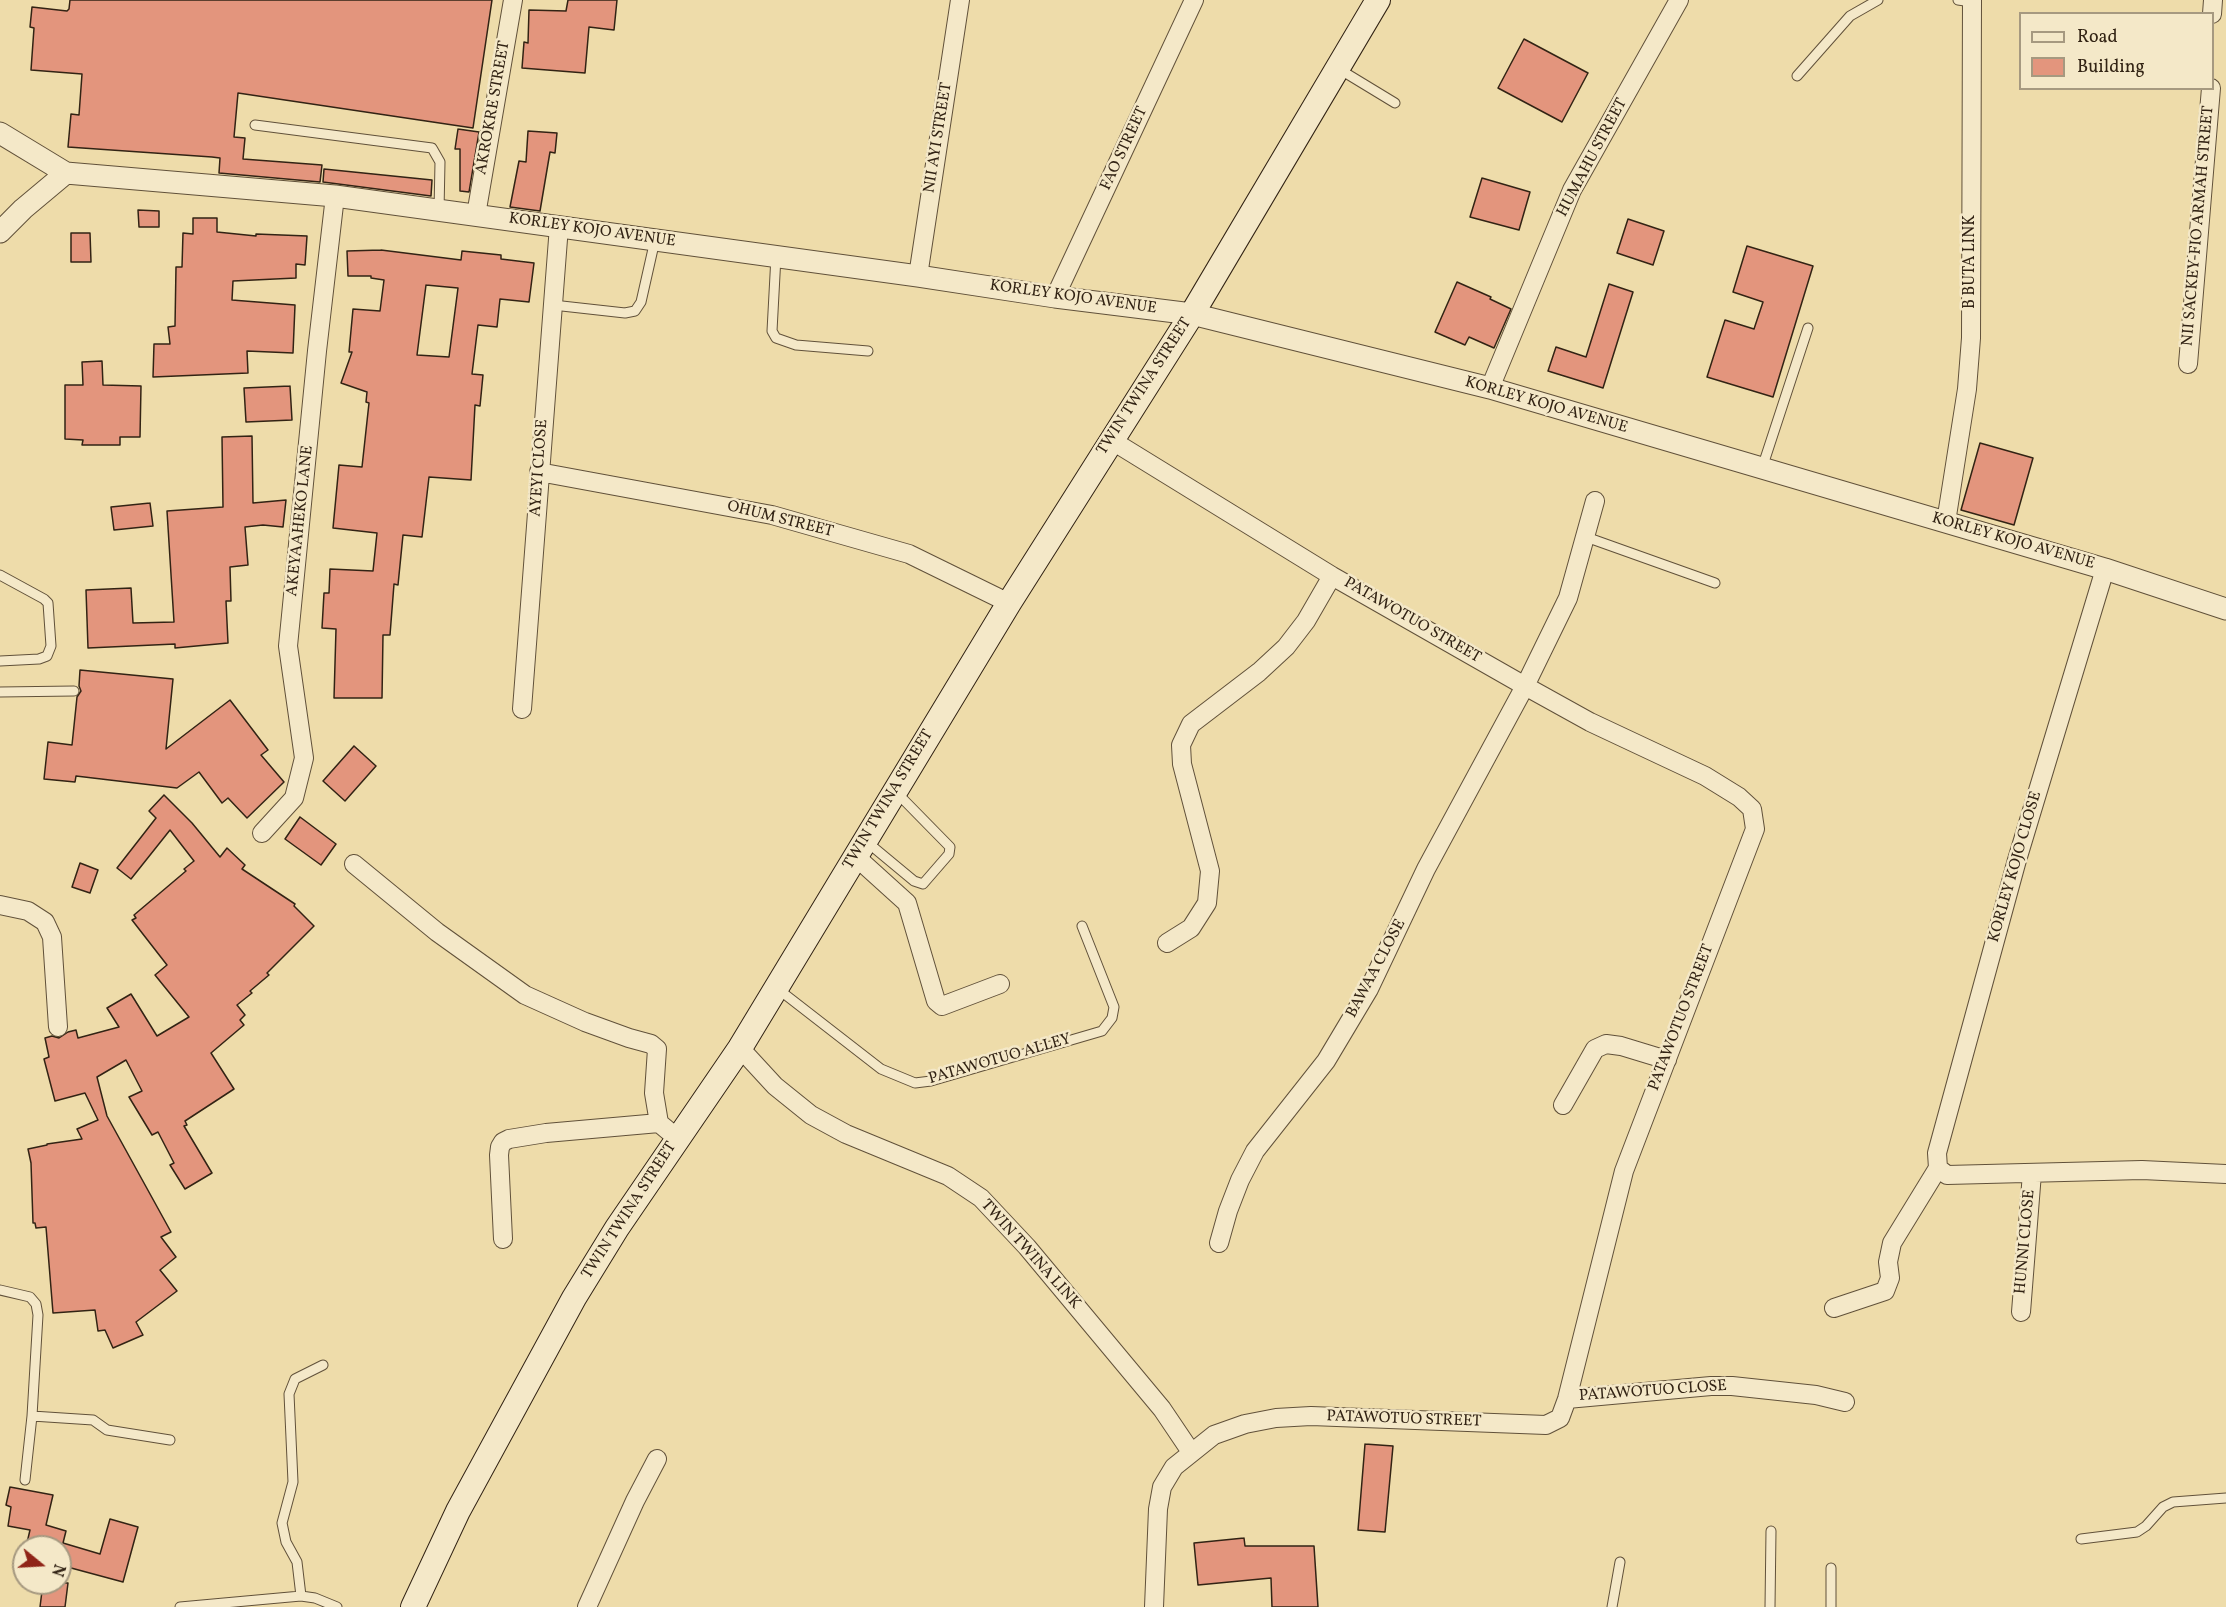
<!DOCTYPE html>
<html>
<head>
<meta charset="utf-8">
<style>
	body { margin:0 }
	#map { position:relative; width:2226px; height:1607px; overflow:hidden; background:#eedcaa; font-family:Vollkorn,serif }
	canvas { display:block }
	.legend { position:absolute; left:2019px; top:12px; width:195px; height:78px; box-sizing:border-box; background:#f4e8c8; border:2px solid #a69980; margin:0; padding:8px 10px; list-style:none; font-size:18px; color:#322314 }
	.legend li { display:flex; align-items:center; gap:12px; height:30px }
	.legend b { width:30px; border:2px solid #a69980 }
	.north { position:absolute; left:12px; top:1535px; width:60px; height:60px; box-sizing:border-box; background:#f4e8c8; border:2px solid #a69980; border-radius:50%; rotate:108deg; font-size:16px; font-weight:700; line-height:24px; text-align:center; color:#322314 }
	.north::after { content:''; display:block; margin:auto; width:21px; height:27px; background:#8f2418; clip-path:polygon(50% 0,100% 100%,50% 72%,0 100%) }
</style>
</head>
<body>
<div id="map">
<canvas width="2226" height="1607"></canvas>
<ul class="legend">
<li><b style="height:8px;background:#f4e8c8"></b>Road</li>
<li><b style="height:16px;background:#e3957d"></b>Building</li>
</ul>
<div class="north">N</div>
</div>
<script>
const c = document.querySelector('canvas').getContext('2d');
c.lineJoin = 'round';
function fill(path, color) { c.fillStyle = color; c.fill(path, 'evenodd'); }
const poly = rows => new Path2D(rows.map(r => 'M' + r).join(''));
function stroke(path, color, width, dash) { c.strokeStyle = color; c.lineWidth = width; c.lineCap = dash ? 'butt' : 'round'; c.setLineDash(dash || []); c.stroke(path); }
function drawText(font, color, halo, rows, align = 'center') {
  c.font = font + ' Vollkorn,serif'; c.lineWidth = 5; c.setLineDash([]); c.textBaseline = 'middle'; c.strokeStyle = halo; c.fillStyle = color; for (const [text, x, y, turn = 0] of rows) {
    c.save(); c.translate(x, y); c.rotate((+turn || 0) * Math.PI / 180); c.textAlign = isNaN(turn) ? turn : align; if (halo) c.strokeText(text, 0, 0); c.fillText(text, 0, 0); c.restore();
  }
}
const building = poly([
	[70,0,492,0,473,128,238,93,234,137,245,138,243,159,322,165,320,182,219,173,220,158,212,157,68,147,71,114,79,115,82,74,31,70,34,28,30,27,32,7,67,11,69,9,70,0],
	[568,0,617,0,614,30,589,27,585,73,522,68,524,42,528,43,529,10,566,11,568,0],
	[1524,39,1588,73,1562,122,1498,88,1524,39],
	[458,129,479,132,469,192,460,191,460,149,455,149,458,129],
	[528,131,557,133,555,153,550,152,540,211,510,207,519,161,526,162,528,131],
	[324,169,432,180,431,196,323,182,324,169],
	[1482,178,1530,192,1519,230,1470,217,1482,178],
	[138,210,159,211,159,227,139,227,138,210],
	[193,218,217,218,217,232,256,236,256,234,307,236,305,265,296,264,296,278,233,281,232,300,295,305,293,353,247,351,248,373,153,377,154,344,170,344,168,327,175,326,176,267,182,267,183,233,193,234,193,218],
	[1628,219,1664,231,1653,265,1617,253,1628,219],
	[71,233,90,233,91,262,71,262,71,233],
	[1747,246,1813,266,1773,397,1707,377,1725,320,1754,329,1763,302,1733,292,1747,246],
	[381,250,461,260,462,251,501,255,501,259,534,263,529,302,500,299,497,327,478,325,472,374,483,375,480,406,475,405,471,480,429,477,422,537,403,535,398,585,394,584,390,635,383,635,382,698,334,698,336,629,322,628,324,593,329,593,330,569,373,571,377,533,333,528,339,465,362,467,369,403,366,402,367,392,341,383,352,352,349,352,353,309,380,311,384,280,371,278,371,276,348,276,347,251,381,250],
	[426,285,458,288,449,357,417,355,426,285],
	[1457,282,1491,297,1490,299,1511,309,1494,348,1469,337,1465,345,1435,332,1457,282],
	[1609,284,1633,292,1603,388,1548,371,1556,347,1586,357,1609,284],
	[102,361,103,385,141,386,140,437,120,437,120,445,82,445,83,440,65,439,65,385,83,385,82,362,102,361],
	[290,386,292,420,246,422,244,388,290,386],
	[252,436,253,503,286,500,283,527,263,525,245,527,248,565,230,567,231,601,226,601,228,643,175,648,175,644,88,648,86,590,131,588,133,623,174,622,167,511,223,507,222,437,252,436],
	[1980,443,2033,458,2014,525,1961,510,1980,443],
	[150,503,153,526,114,530,111,507,150,503],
	[80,670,173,679,166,749,230,700,268,750,261,755,284,782,247,818,228,798,222,803,199,772,177,788,76,776,75,782,44,779,48,742,72,745,77,697,81,691,79,686,80,670],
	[354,746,376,766,345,801,323,781,354,746],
	[164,795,192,823,220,857,227,848,245,865,242,869,295,904,294,906,314,926,267,973,269,975,250,991,252,993,237,1005,245,1015,240,1020,244,1025,211,1053,234,1089,185,1121,187,1125,184,1126,212,1173,185,1189,170,1165,174,1163,158,1132,152,1135,129,1097,142,1091,126,1060,97,1077,107,1116,171,1232,161,1237,176,1257,160,1270,177,1291,136,1322,143,1335,113,1348,105,1330,98,1331,95,1310,53,1313,46,1227,36,1228,35,1223,33,1223,31,1163,28,1149,47,1145,47,1144,82,1139,77,1129,98,1120,85,1093,55,1101,44,1059,49,1057,45,1038,52,1036,59,1038,68,1032,76,1030,78,1038,119,1027,107,1008,131,994,157,1036,189,1017,155,975,167,965,132,920,136,918,134,915,186,871,184,869,194,861,170,830,131,879,117,868,156,818,149,811,164,795],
	[300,817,336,844,321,865,285,839,300,817],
	[80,863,98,870,90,893,72,887,80,863],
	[1365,1444,1393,1446,1385,1532,1358,1530,1365,1444],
	[10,1487,53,1495,46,1525,66,1531,63,1543,100,1554,110,1519,138,1527,123,1582,60,1565,60,1547,26,1547,30,1530,8,1526,11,1507,6,1505,10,1487],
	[1244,1538,1245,1546,1314,1546,1318,1607,1272,1607,1271,1578,1198,1585,1194,1543,1244,1538],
	[43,1583,68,1583,65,1607,40,1607,43,1583]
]);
fill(building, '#e3957d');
stroke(building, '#322314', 1.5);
const service = poly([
	[1958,0,1972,2],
	[1339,69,1395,103],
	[1797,76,1850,16,1878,0],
	[255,125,432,148,440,162,439,211],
	[776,256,772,331,776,338,796,345,868,351],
	[553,305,625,313,635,311,641,302,655,240],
	[1762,468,1808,328],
	[1586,537,1715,583],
	[0,575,44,599,48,603,51,646,47,656,39,659,0,661],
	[0,692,74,691],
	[867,842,914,881,923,884,949,854,950,847,897,793],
	[778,989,881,1069,915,1083,931,1081,1102,1031,1112,1018,1114,1007,1082,926],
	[0,1290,30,1297,36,1304,38,1315,32,1416,25,1480],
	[32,1416,93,1420,107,1430,170,1440],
	[2081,1539,2137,1532,2146,1526,2163,1507,2173,1502,2226,1498],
	[301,1596,297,1562,286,1542,282,1523,293,1482,289,1394,295,1379,323,1365],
	[180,1607,301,1596,315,1598,337,1607],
	[1612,1607,1620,1562],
	[1770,1607,1771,1531],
	[1831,1607,1831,1568]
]);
const minor = poly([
	[2212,14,2213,0],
	[476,215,513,0],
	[918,276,960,0],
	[1055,297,1194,0],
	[2188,364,2211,88],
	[1490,388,1572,190,1679,0],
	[1111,440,1332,576,1525,686,1590,722,1705,776,1739,797,1752,809,1755,829,1624,1171,1567,1399,1560,1418,1546,1425,1311,1416,1276,1418,1245,1424,1214,1435,1174,1467,1162,1487,1158,1509,1154,1607],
	[539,472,772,515,909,554,1009,603],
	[1946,522,1967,389,1971,338,1972,0],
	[2105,569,2017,860,1937,1153,1938,1168,1947,1175,2142,1170,2226,1174],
	[522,709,559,226],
	[262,833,294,798,304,758,288,646,317,351,335,196],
	[855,856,907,903,936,1001,942,1006,1000,984],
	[354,864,437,932,525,995,585,1022,629,1038,651,1044,657,1049,654,1093,659,1123,677,1138],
	[0,905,28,911,45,922,52,937,58,1027],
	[1167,943,1191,928,1207,903,1210,871,1182,764,1181,745,1191,724,1259,672,1286,647,1306,621,1332,576],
	[740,1048,775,1086,811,1115,846,1134,948,1176,981,1198,1027,1247,1162,1409,1191,1452],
	[1563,1105,1595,1049,1606,1044,1621,1046,1667,1060],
	[503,1239,499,1155,500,1147,503,1142,509,1139,546,1133,659,1123],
	[1219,1243,1228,1211,1240,1180,1255,1151,1326,1061,1369,989,1426,869,1525,686,1568,598,1595,501],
	[1834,1308,1885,1291,1890,1278,1888,1262,1892,1243,1938,1168],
	[2021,1312,2032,1173],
	[1567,1399,1711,1386,1732,1386,1816,1395,1845,1402],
	[587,1607,635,1501,657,1459]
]);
const tertiary = poly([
	[0,133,66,173,335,196,918,276,1055,297,1192,314,1490,388,2105,569,2226,609],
	[0,232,23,209,66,173]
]);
const secondary = poly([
	[413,1607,458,1511,574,1298,617,1228,740,1048,1009,603,1192,314,1378,0]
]);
stroke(service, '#61513a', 11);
stroke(minor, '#61513a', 20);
stroke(tertiary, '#61513a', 23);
stroke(secondary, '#322314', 26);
stroke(service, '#f4e8c8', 9);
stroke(minor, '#f4e8c8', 18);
stroke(tertiary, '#f4e8c8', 21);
stroke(secondary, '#f4e8c8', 24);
drawText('16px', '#322314', '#f4e8c8', [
	["AKROKRE STREET",494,108,-80],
	["NII AYI STREET",939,138,-81],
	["FAO STREET",1125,149,-65],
	["HUMAHU STREET",1593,158,-62],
	["NII SACKEY-FIO ARMAH STREET",2199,226,-85],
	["KORLEY KOJO AVENUE",592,231,8],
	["B BUTA LINK",1971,262,-90],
	["KORLEY KOJO AVENUE",1073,298,8],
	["TWIN TWINA STREET",1145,387,-57],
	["KORLEY KOJO AVENUE",1546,406,16],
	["AYEYI CLOSE",540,468,-86],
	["OHUM STREET",780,520,14],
	["AKEYAAHEKO LANE",301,521,-84],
	["KORLEY KOJO AVENUE",2013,542,16],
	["PATAWOTUO STREET",1412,621,30],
	["TWIN TWINA STREET",889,800,-59],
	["KORLEY KOJO CLOSE",2016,867,-74],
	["BAWAA CLOSE",1377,969,-62],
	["PATAWOTUO STREET",1682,1018,-69],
	["PATAWOTUO ALLEY",1000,1060,-16],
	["TWIN TWINA STREET",630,1211,-57],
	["HUNNI CLOSE",2026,1242,-85],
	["TWIN TWINA LINK",1030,1255,48],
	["PATAWOTUO CLOSE",1653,1392,-4],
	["PATAWOTUO STREET",1404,1420,2]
]);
</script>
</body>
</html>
